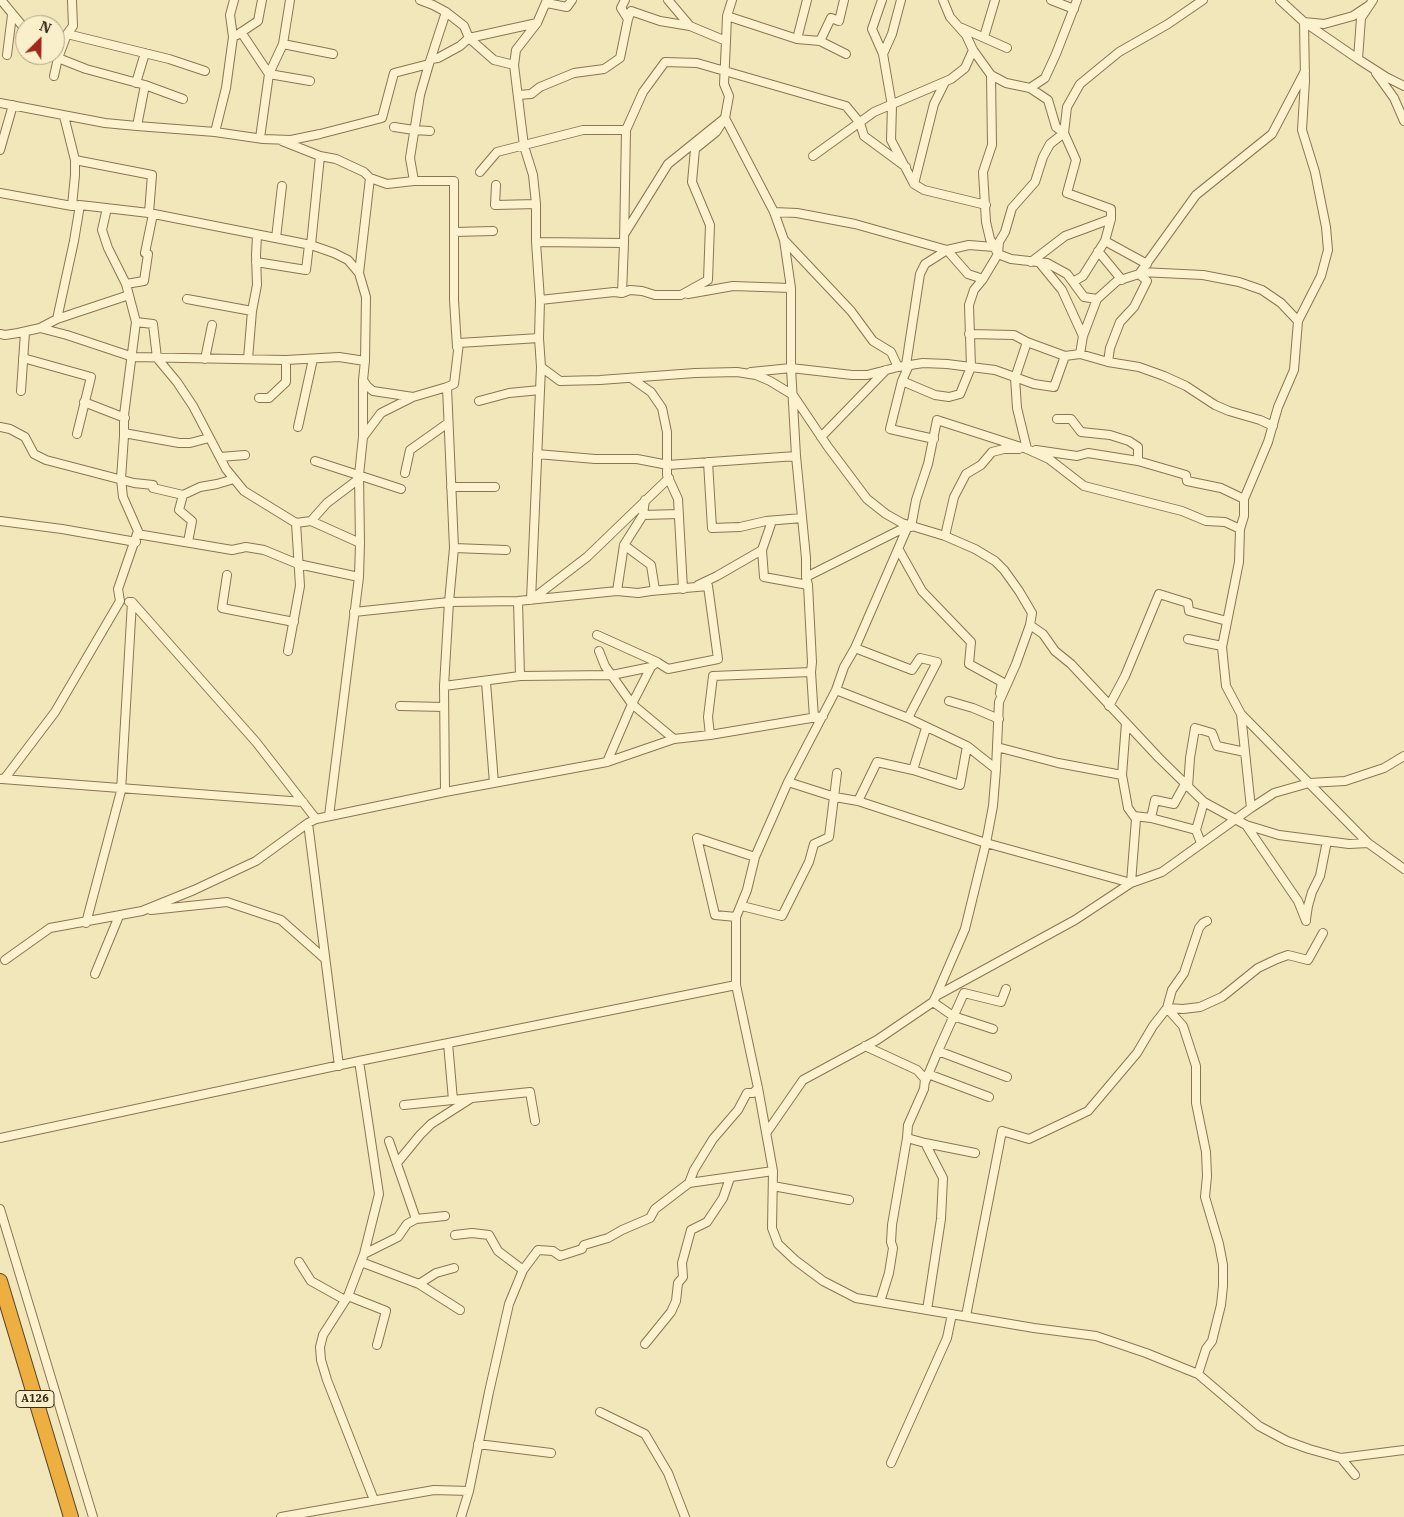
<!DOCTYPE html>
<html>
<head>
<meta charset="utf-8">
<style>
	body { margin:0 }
	#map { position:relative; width:1404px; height:1517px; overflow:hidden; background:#f2e6bb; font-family:"IBM Plex Serif",serif }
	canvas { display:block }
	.north { position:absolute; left:15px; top:15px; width:50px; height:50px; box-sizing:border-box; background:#f9efcb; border:1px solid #aca184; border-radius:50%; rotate:23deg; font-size:14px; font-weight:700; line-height:20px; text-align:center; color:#382b1a }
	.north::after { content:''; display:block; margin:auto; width:18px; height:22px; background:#a0271d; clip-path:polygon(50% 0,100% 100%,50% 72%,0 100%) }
</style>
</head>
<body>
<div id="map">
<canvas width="1404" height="1517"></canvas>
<div class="north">N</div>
</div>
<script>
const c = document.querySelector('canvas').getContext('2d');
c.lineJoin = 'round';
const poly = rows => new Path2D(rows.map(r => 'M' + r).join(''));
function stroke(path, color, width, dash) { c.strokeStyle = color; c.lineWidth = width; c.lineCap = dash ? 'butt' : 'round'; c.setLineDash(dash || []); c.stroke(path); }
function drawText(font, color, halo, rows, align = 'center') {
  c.font = font + ' "IBM Plex Serif",serif'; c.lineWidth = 5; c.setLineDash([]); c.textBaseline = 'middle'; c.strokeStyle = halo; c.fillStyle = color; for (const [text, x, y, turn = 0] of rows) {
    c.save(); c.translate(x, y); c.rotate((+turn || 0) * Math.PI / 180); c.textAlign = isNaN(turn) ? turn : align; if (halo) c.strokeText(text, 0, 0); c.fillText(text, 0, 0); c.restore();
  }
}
const street = poly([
	[1,0,25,29],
	[625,0,621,8,628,19],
	[668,0,690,26],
	[882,0,872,29,883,54,892,106,891,140,914,184,924,190,986,205],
	[943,0,950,17,966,35,973,50,991,75,1006,83,1030,88,1048,100,1056,127,1064,133,1076,160,1067,193,1111,209,1111,219,1105,241,1083,276,1073,282],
	[1051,0,1074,9],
	[1280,0,1304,22,1305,81,1302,130,1315,172,1326,227,1328,250,1321,276,1298,321,1294,370,1278,407,1268,442,1244,499,1244,516,1240,529,1239,562,1222,647,1226,686,1241,714,1368,843],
	[1373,0,1361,18,1358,59,1386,77,1404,86],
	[547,3,567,7,572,0],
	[446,12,464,26,469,38,494,60,514,65],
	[727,16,797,39,820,41,846,54],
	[962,28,1007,48],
	[241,32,269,74,310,81],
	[67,34,169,59,205,71],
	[237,35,258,21,262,0],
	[984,37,995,0],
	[797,39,807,0],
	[820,41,831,18,839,21,844,0],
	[283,44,333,54],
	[883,54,892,34,901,0],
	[7,55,12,15],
	[54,55,58,58,86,69,145,85,183,99],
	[431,59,438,58,460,46,469,38,537,23],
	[1358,59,1304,22,1324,24,1353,16,1368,6],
	[1376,73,1394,98,1404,121],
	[54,76,58,58,67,34,73,26,72,1],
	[136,83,145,53],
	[1030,88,1045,78,1056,54,1077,0],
	[518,95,531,94,540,87,574,73,604,69,620,58,628,19,631,11,660,21,690,26,726,41],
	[0,103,105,123,137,126,215,132,263,139,291,140,320,134,382,118,394,73,429,64,446,12,433,5,420,0],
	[64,116,75,160,75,175,72,206],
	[137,126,145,85],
	[394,127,414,130,430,131],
	[215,132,226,88,233,37,230,15,234,0],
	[260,138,269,74,283,44,290,0],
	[282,141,320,156,336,159,364,172,370,178,387,184,414,181,454,181,454,300,457,347],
	[0,150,13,105],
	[813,156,874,112,951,79,965,68,973,50],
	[75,160,152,175,149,213],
	[480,172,497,152,583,130,626,130],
	[414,181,410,158,420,95,429,64],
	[914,184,934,104,945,82],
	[496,185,495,205,536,204],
	[0,193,72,206,80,205,149,213,311,245,334,253,348,260,359,273,366,297,365,361,363,380,367,386,373,391,413,397,447,387,454,384,459,343,539,338,541,367,560,381,600,380,695,373,737,372,756,375,770,381,793,395,828,447,867,499,886,514,902,523,945,536,975,549,995,561,1004,570,1019,591,1032,613,1030,625,1043,634,1055,651,1071,664,1159,758,1204,802,1246,825,1279,835,1349,844,1368,843,1404,869],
	[107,208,102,230,108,248,126,284,136,322,153,324,157,358,177,382,193,406,226,469,244,491,296,523,311,521,360,543],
	[774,212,797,213,855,224,947,250,968,274,983,279],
	[454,232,493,231],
	[625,233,668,164,725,118,774,212,784,240,791,288,791,368,796,456,806,558,806,577,808,585,812,662,811,672,814,718],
	[276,238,282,186],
	[785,241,851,311,873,341,891,352,898,367],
	[1105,241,1147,264],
	[536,242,624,243],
	[311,245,320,156],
	[1098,251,1122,280],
	[256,262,306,270,309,245],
	[1031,262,1065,236,1111,219],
	[1039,262,1062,290,1083,336],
	[1141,272,1203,275,1239,282,1262,290,1281,303,1298,321],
	[359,273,370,178],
	[126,284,144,281,148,254,145,253,153,214],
	[622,293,624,243,626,130,643,92,665,62,697,63,846,106,860,123,864,136,906,167],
	[688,294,733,286,791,288],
	[187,299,252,311],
	[1097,299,1084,297,1067,274,1047,263,1011,259,998,254,999,242,1005,232,1012,208,1035,182,1043,157,1050,144,1064,133,1067,107,1080,84,1119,52,1168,24,1203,0],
	[540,300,614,292,622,293,630,290,642,291,655,295,681,295,708,280,710,225,692,182,695,149,716,132,725,118,729,96,724,84,726,41,727,16,732,0],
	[57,319,74,241,80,205],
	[40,328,57,319,129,295],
	[0,334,5,335,18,333,40,328,67,335,133,357,286,360,339,357,365,361],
	[969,334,1014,335,1027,342,1065,356],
	[539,338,540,300,536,242,536,204,533,175,524,146,514,65,516,50,537,23,547,0],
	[1080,354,1083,336,1097,299,1117,281,1139,274,1196,195,1272,134,1305,71],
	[23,358,91,377,77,434],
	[205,359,212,325],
	[248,359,252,311,257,285,256,255,257,235],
	[1108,362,1110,348,1120,322,1134,307,1147,281,1139,274],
	[906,365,920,274,925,264,947,250,969,245,994,247],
	[909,365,902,381,935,395,949,397,960,394,971,367,969,305,974,290,983,279,998,254,990,239,986,222,983,172,992,145,991,75],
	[751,372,791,368,852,375,867,375,898,367,923,363,947,364,995,370,1034,384,1054,387,1065,356,1080,354,1108,362,1139,367,1164,376,1186,386,1215,405,1229,411,1260,420,1273,426],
	[631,378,651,392,662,408,667,432,667,475,678,499,683,589],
	[902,381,890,429,934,439],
	[21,391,25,332],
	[259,398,269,398,286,382,286,360],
	[479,401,509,393,540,390],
	[84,402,125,418],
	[1057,419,1071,419,1081,432,1110,435,1129,441,1138,447,1138,461],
	[0,427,10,429,25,437,34,454,46,460,134,483,153,485,153,488,183,495,200,487,217,484,234,479],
	[298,427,313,359],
	[124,433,179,443,190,443,209,438],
	[363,437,381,413,411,398],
	[821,437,886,370],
	[1027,449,1017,408,1015,378,1027,342],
	[1036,450,1077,456,1088,453,1138,461,1186,475,1187,481,1221,488,1244,499],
	[537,454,595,459,637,459,668,465,796,456],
	[220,457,245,455],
	[315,461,401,489],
	[708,462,712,528,740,527,766,521,802,518],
	[405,473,410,450,448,423],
	[451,487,495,487],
	[183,495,179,510,192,521,188,542],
	[643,515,679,514],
	[0,521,62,529,136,542],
	[311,521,327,503,360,478],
	[772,521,762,550,764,577,808,585],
	[911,527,916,500,928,464,937,420,1027,449,1049,459,1084,486,1182,511,1206,521,1225,522,1240,529],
	[137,534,232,550,246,547,264,550,298,564,359,577],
	[945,536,954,497,966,474,981,465,992,452,1004,449,1019,449],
	[624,545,651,565,655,590],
	[454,548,506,550],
	[899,550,922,591,971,642,969,664,1002,682,1000,693],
	[227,575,222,608,294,622],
	[806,577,908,526],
	[698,585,717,576,762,550],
	[617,591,624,545,643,515,645,500],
	[531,600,541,367],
	[531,600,587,557,669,478],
	[518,601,520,676],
	[129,602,132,602,256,742,316,819],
	[354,612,449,602,518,601,617,591,638,593,651,591,708,586,718,659,668,669,657,662,651,667,612,675,520,676,444,686],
	[597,635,657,662],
	[1188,639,1222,646],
	[855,648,912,670,920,658,937,662,908,718],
	[288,651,300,586,296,523],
	[599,651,605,666,632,704,674,739],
	[486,682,494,783],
	[836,690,908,718,967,746,996,769],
	[949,701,973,708,999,719],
	[400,706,444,707],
	[1109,706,1125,676,1159,594,1188,603,1189,611,1227,621],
	[1126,723,1122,775,1128,808,1136,819,1131,883],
	[710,735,708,717,713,676,811,672],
	[997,747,1058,763,1122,775],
	[607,762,632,704,651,667],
	[913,770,926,728],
	[0,779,5,778,55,712,120,601,118,589,138,531,123,497,121,479,124,436,124,415,136,322],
	[2,779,303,802],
	[788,782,835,797,858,801,986,843,1131,883],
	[1188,787,1190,758,1195,728,1212,733,1217,746,1245,752],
	[445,792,444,686,449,602,454,548,447,387],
	[858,801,877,762,913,770,960,785,967,746],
	[1251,808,1274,793,1309,783,1345,781,1384,768,1404,756],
	[329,816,359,577,360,543,359,475,363,437,363,380],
	[1134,816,1151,818,1196,830],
	[1151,818,1155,800,1174,804,1185,784],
	[308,823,339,1066],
	[1246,825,1298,901,1306,921],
	[1201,843,1196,830,1204,802],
	[742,906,782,916,809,862,814,844,829,837,837,773],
	[151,910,227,902,281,920,324,958],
	[736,917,715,915,697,838,755,857],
	[1306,919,1308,906,1312,892,1320,876,1327,841],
	[86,923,121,791,132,602],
	[5,960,50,928,142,911,194,890,256,861,308,823,316,819,445,792,607,762,674,739,710,735,823,716],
	[95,974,119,916],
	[736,985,736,917,747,890,755,857,788,782,836,690,844,667,855,648,908,526],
	[936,996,965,929,986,843,993,806,996,769,999,702,1016,664,1030,625],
	[933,1002,953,1016,993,1029],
	[448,1043,453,1100],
	[865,1046,917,1070,925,1079,924,1089,908,1125,907,1138,925,1143,943,1178,941,1219,927,1310],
	[938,1051,964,993,1001,1002,1006,989],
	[359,1061,379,1194,364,1254,348,1296,323,1335,320,1347,321,1360,327,1380,374,1500],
	[928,1074,989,1097],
	[925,1082,938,1051,1007,1077],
	[404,1105,530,1092,535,1121],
	[767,1132,803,1080,877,1040,933,1002,936,996,1075,920,1131,883,1162,872,1251,808,1241,714],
	[0,1138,359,1061,736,985,758,1088,773,1171,772,1228,778,1244,795,1260,823,1281,856,1298,1034,1328,1096,1336,1146,1353,1198,1374,1259,1426,1287,1441,1309,1449,1341,1458,1404,1450],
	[389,1141,416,1219,445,1216],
	[925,1143,975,1153],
	[397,1163,420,1135,431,1124,470,1099],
	[689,1183,694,1170,713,1139,738,1110,747,1093,753,1093,758,1088],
	[773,1186,849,1200],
	[0,1209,93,1517],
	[455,1235,472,1233,489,1235,498,1251,523,1270],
	[364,1254,398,1237,407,1224,416,1219],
	[299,1262,311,1281,345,1300],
	[361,1262,419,1284,460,1310],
	[419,1284,436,1273,454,1268],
	[348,1296,386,1311,377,1345],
	[880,1302,889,1273,893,1248,891,1242,892,1225,907,1138],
	[966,1316,1002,1131,1029,1139,1088,1111,1137,1053,1153,1026,1167,1008,1183,1009,1200,1007,1222,997,1258,968,1277,959,1288,955,1308,960,1323,933],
	[645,1344,671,1312,676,1301,678,1283,683,1277,682,1263,691,1230,707,1222,723,1198,730,1178],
	[1198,1374,1206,1349,1212,1341,1221,1305,1223,1286,1223,1265,1219,1244,1205,1197,1207,1176,1206,1152,1196,1103,1196,1066,1183,1026,1167,1008,1172,990,1184,973,1199,928,1203,923,1207,921],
	[600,1412,645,1434,668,1473,685,1517],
	[478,1444,551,1453],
	[1341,1458,1355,1475],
	[891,1463,947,1338,952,1314],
	[281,1517,434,1490,469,1491],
	[461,1517,469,1491,489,1392,509,1304,523,1270,538,1250,553,1251,560,1256,582,1249,584,1245,608,1238,622,1230,650,1218,655,1209,689,1183,773,1171]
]);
const highway = poly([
	[0,1281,71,1517]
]);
stroke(street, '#8b7553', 10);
stroke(highway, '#584228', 16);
stroke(street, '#fcf3ce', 8);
stroke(highway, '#ecaf40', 14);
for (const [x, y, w] of [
	[35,1399,38]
]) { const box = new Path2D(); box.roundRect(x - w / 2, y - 8.5, w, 17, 4); c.fillStyle = '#f9efcb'; c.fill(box); stroke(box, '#382b1a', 1); }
drawText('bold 11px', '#382b1a', null, [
	["A126",35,1399]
]);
</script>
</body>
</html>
